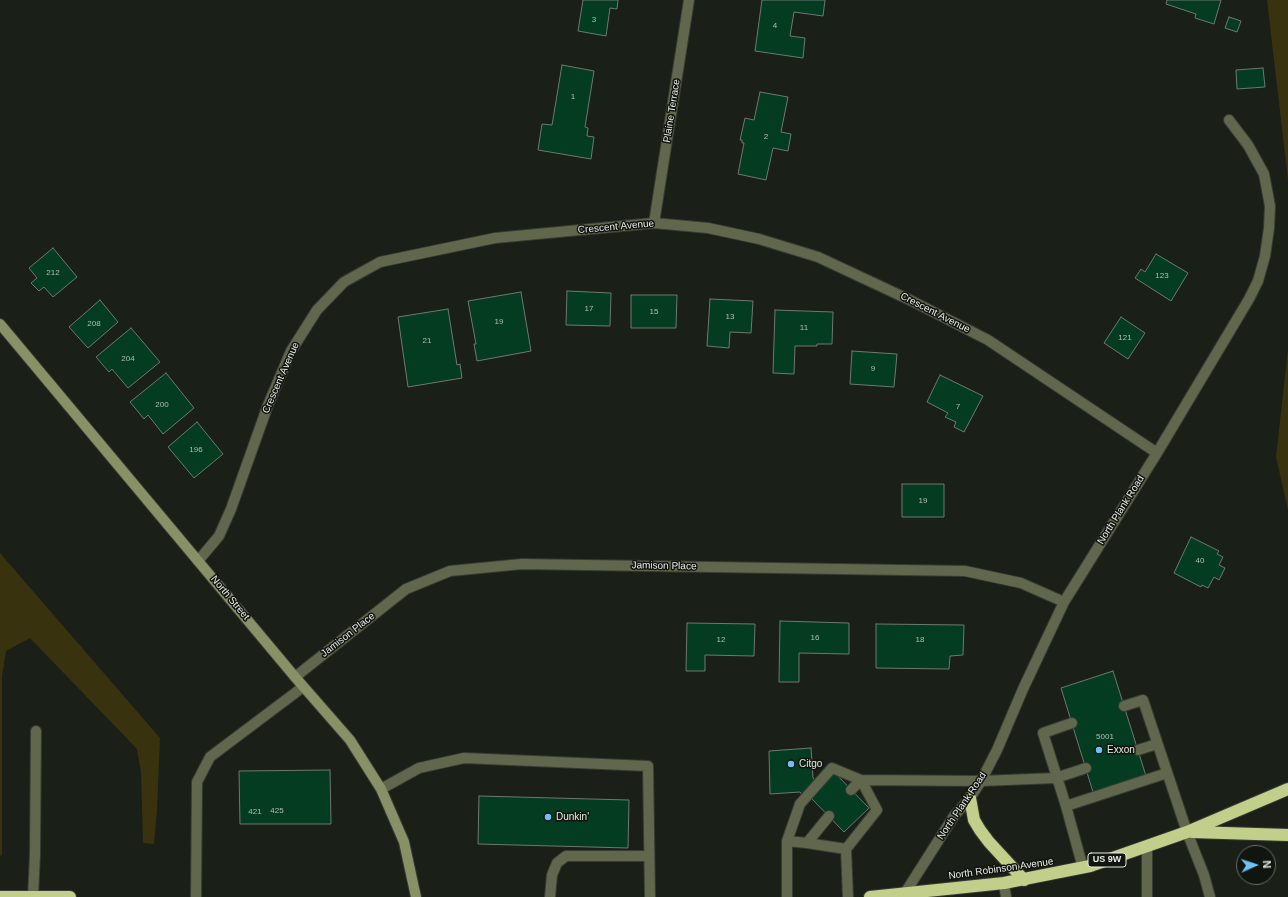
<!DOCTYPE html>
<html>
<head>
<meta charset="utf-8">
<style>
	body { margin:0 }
	#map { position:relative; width:1288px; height:897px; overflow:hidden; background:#1a1f18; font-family:Arial,sans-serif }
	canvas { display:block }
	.north { position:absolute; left:1236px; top:845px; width:40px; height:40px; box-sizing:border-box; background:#11150f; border:1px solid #676b65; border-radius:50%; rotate:87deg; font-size:11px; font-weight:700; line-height:16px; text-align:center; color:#e7ebe6 }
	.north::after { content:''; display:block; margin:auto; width:14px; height:18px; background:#6dc2f3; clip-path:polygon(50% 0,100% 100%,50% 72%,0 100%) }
</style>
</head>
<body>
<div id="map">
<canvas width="1288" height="897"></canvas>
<div class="north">N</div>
</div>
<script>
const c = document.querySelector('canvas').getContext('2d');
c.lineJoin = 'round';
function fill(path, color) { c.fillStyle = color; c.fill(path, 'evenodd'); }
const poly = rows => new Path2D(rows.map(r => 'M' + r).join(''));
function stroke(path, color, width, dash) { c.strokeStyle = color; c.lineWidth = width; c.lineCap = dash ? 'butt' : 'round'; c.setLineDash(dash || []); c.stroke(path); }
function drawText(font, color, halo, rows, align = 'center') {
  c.font = font + ' Arial,sans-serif'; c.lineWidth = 3; c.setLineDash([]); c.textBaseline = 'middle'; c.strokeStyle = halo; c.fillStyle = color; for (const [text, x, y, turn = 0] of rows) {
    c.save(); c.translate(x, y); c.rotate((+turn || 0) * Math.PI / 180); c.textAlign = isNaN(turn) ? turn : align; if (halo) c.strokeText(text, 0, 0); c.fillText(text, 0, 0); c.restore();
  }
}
fill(poly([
	[1267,0,1288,0,1288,180],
	[1288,349,1288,510,1276,457],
	[0,553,160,738,157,810,154,844,143,843,141,773,137,749,30,638,6,651,2,677,2,855,0,856]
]), '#39320f');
const building = poly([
	[583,0,618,0,617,9,610,8,606,36,578,31,583,0],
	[762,0,825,0,823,16,794,12,790,36,805,38,803,58,755,51,762,0],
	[1167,0,1221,0,1214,24,1195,18,1196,14,1166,4,1167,0],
	[1229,17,1241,21,1237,32,1225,28,1229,17],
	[562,65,594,71,585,127,588,128,587,136,594,137,591,159,538,150,542,124,552,125,562,65],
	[1263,68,1265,87,1237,89,1236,70,1263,68],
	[760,92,788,97,781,132,791,134,788,151,773,148,766,180,738,174,744,143,742,143,742,140,740,140,745,118,754,120,760,92],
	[53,248,77,277,53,297,44,287,39,291,31,283,37,278,29,268,53,248],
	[1156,254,1188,273,1171,301,1135,278,1141,269,1145,272,1156,254],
	[567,291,611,293,610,326,566,325,567,291],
	[521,292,531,351,477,361,474,344,476,344,468,301,521,292],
	[631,295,677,295,676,328,631,328,631,295],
	[710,299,753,301,751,333,730,332,729,348,707,346,710,299],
	[100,300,118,322,88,348,69,327,100,300],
	[448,309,457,365,460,364,462,378,408,387,398,317,448,309],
	[775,310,833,312,832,344,817,344,817,346,795,346,794,374,773,373,775,310],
	[1121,317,1145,333,1128,359,1104,343,1121,317],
	[131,328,160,362,128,388,112,369,109,372,96,357,131,328],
	[852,351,897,354,894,387,850,384,852,351],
	[166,373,194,408,163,434,148,415,144,419,130,402,166,373],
	[940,375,983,396,964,432,954,427,956,422,945,417,948,413,927,402,940,375],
	[197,422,223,454,194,478,168,447,197,422],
	[902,484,944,484,944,517,902,517,902,484],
	[1191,537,1219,551,1217,554,1223,557,1219,565,1225,568,1219,580,1214,577,1208,588,1202,585,1201,587,1174,573,1191,537],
	[780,621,849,623,849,654,799,653,799,682,779,682,780,621],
	[687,623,755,624,754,656,705,655,705,671,686,671,687,623],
	[876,624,964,625,963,655,950,656,949,669,876,668,876,624],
	[1113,671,1146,776,1093,792,1061,688,1113,671],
	[811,748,813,778,818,783,804,797,800,792,770,794,769,751,811,748],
	[330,770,331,824,240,824,239,771,330,770],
	[834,772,869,808,844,832,810,797,834,772],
	[479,796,629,800,628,848,478,844,479,796]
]);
fill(building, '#043c22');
stroke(building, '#6e7872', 1);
const lane = poly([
	[1124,706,1143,700,1187,832,1204,875,1210,897],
	[1072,723,1043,733,1066,806,1083,868],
	[1138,750,1157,744],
	[381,789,419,768,464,758,648,766,650,897],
	[1066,806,1167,773],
	[787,841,800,804,832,768,861,780,851,790],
	[807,843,829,816],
	[1004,883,1006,897],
	[33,897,35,854,36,731],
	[196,897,197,782,210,757,303,687],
	[550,897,552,875,557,863,566,856,649,856],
	[787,897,787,841,807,843,846,849],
	[848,897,846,849,877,810,861,780,981,781,1056,778,1086,768],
	[1147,897,1147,847]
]);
const street = poly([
	[654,223,689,0],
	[198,561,219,536,231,509,268,405,291,351,317,310,344,282,380,262,495,238,654,223,708,228,759,239,818,257,912,301,988,340,1157,453],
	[295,677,406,589,450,571,522,564,965,571,1021,583,1064,602],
	[905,893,954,816,970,798,981,781,997,750,1023,689,1064,602,1157,453,1249,299,1258,281,1265,256,1269,228,1270,206,1264,174,1248,145,1229,120]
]);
const secondary = poly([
	[0,324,295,677,350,740,381,789,404,842,416,897]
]);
const highway = poly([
	[970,798,974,820,980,830,989,842,1024,880],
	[1192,832,1288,835],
	[0,897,70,897],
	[870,897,1004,883,1090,866,1187,832,1288,789]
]);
stroke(lane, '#373c35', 12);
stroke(street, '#373c35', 12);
stroke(secondary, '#373c35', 12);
stroke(highway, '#373c35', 14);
stroke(lane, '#61674c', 10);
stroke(street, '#61674c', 10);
stroke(secondary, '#889166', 10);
stroke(highway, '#c2cf8b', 12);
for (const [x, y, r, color] of [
	[1099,750,4,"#6dc2f3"],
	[791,764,4,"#6dc2f3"],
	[548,817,4,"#6dc2f3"]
]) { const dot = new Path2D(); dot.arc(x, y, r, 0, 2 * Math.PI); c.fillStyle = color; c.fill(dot); stroke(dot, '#11150f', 1.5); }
drawText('8px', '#aebfb5', null, [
	["3",594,20],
	["4",775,26],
	["1",573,97],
	["2",766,137],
	["212",53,273],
	["123",1162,276],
	["17",589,309],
	["15",654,312],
	["13",730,317],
	["19",499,322],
	["208",94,324],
	["11",804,328],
	["121",1125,338],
	["21",427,341],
	["204",128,359],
	["9",873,369],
	["200",162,405],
	["7",958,407],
	["196",196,450],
	["19",923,501],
	["40",1200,561],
	["16",815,638],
	["12",721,640],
	["18",920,640],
	["5001",1105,737],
	["425",277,811],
	["421",255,812]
]);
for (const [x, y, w] of [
	[1107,860,38]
]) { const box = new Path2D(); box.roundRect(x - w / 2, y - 7, w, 14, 3); c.fillStyle = '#11150f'; c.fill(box); stroke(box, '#e7ebe6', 1); }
drawText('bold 9px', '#e7ebe6', null, [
	["US 9W",1107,860]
]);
drawText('10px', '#e7ebe6', '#11150f', [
	["Plaine Terrace",672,111,-81],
	["Crescent Avenue",616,227,-5],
	["Crescent Avenue",935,313,27],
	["Crescent Avenue",281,378,-66],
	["North Plank Road",1121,510,-58],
	["Jamison Place",664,566,1],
	["North Street",230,598,50],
	["Jamison Place",348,635,-38],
	["North Plank Road",962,806,-56],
	["North Robinson Avenue",1001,869,-8]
]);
drawText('10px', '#e7ebe6', '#11150f', [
	["Exxon",1107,750],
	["Citgo",799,764],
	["Dunkin'",556,817]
], 'left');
</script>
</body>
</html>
